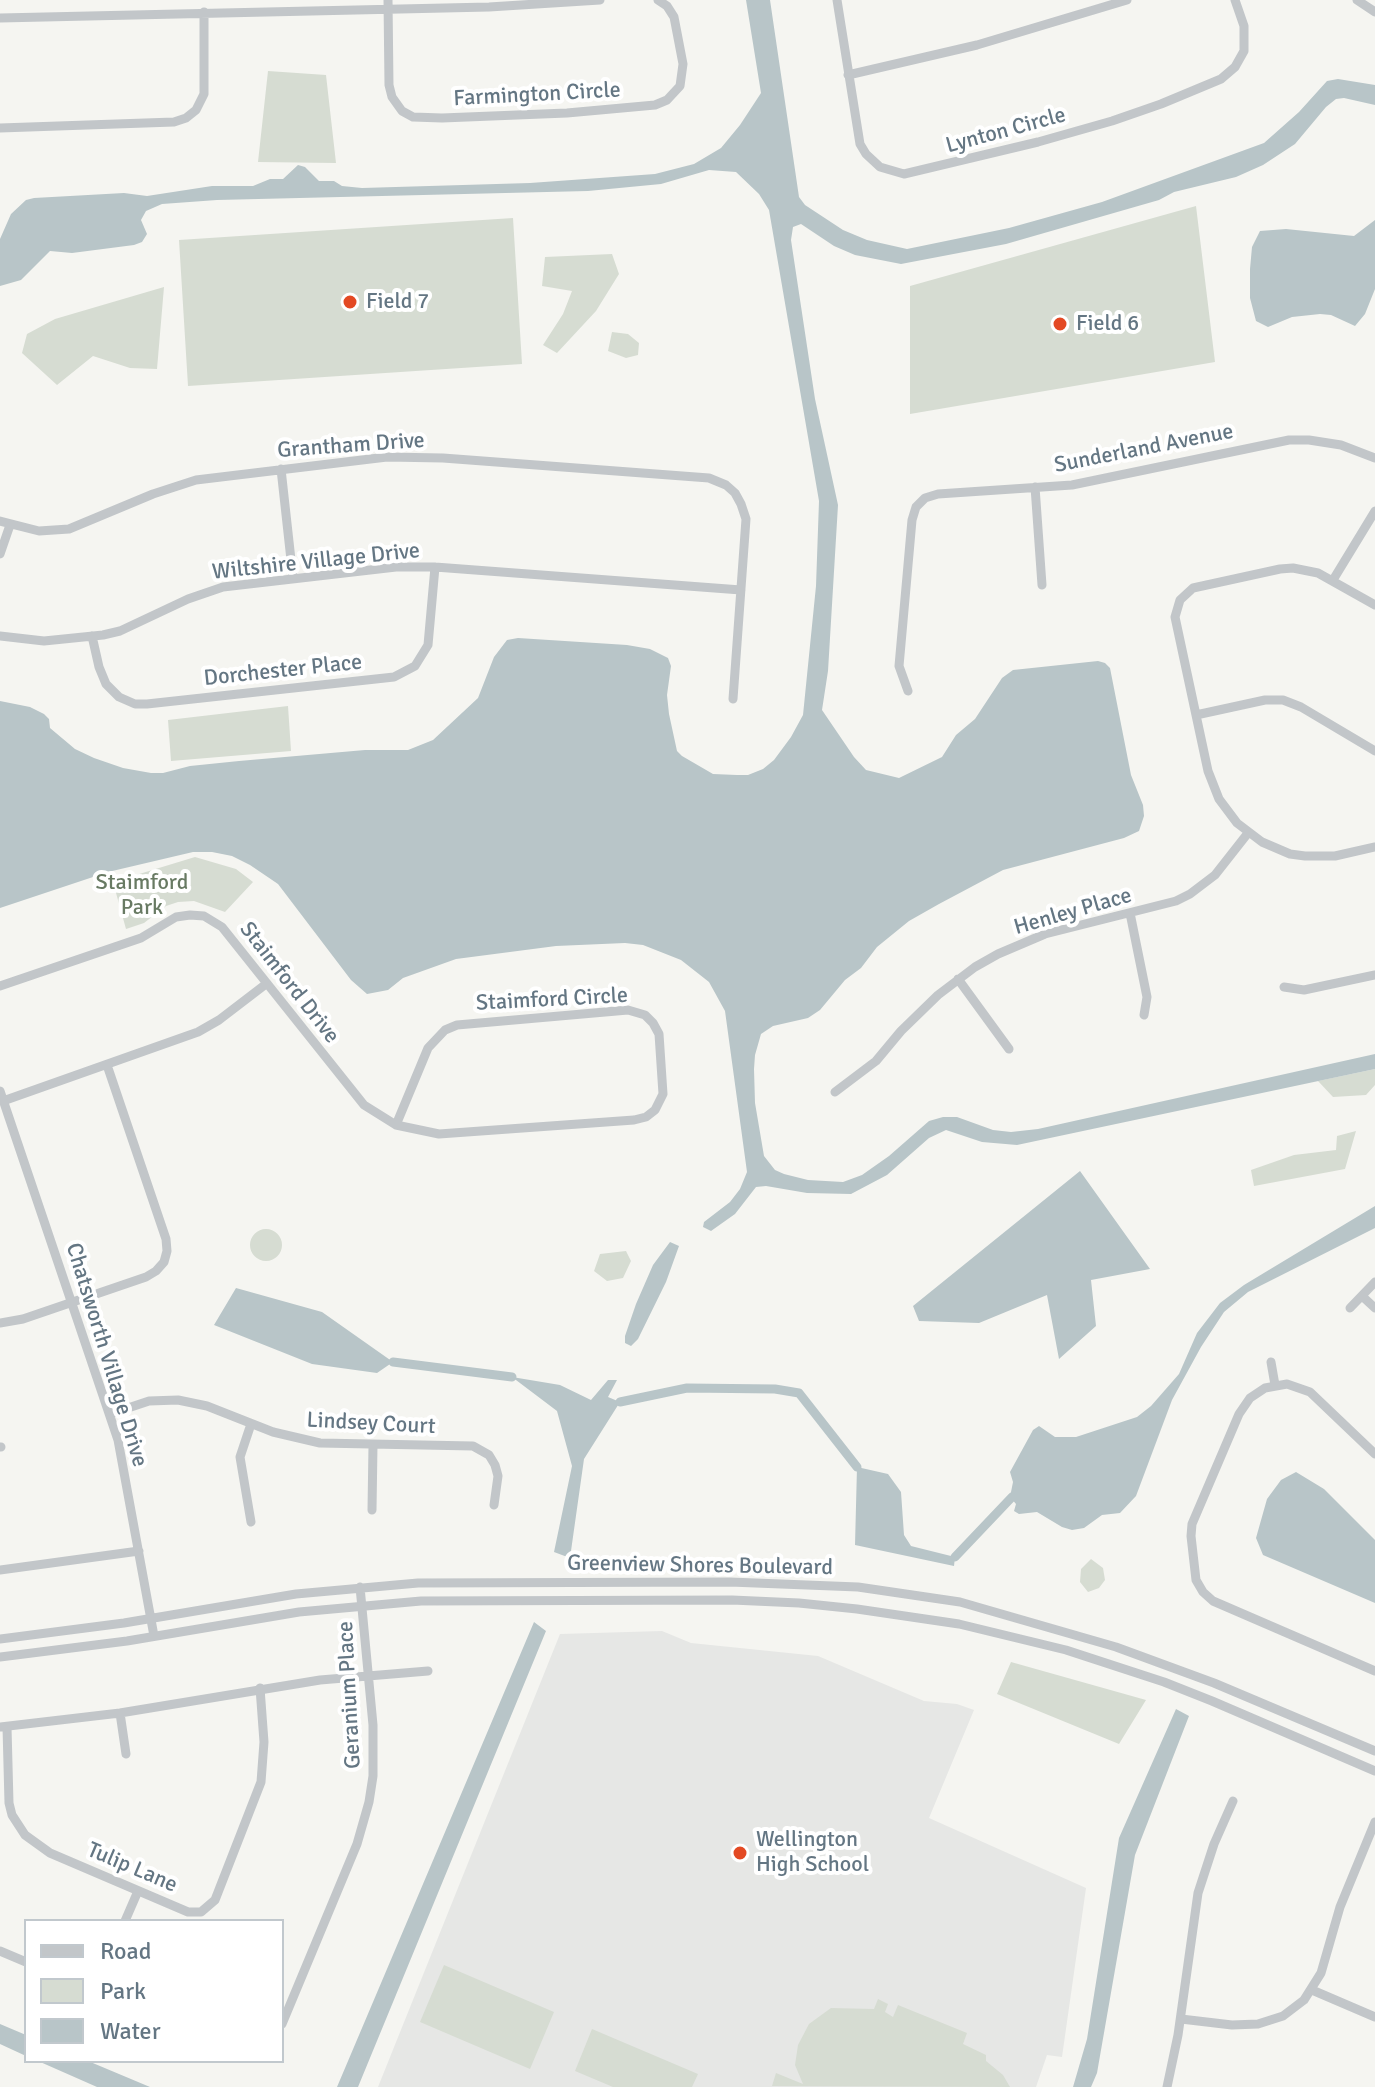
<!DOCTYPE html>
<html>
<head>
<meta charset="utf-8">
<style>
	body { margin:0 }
	#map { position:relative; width:1375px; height:2087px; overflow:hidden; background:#f5f5f1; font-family:Signika,sans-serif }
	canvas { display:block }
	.legend { position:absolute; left:24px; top:1919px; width:260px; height:144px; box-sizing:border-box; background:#fff; border:2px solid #c1c8cd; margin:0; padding:10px 14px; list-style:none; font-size:24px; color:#647683 }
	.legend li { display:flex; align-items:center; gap:16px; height:40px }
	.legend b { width:40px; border:2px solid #c1c8cd }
</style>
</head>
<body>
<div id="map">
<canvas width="1375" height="2087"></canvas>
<ul class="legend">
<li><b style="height:10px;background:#c2c6c9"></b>Road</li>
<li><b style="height:22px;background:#d6dcd2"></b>Park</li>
<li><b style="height:22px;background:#b8c5c8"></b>Water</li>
</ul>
</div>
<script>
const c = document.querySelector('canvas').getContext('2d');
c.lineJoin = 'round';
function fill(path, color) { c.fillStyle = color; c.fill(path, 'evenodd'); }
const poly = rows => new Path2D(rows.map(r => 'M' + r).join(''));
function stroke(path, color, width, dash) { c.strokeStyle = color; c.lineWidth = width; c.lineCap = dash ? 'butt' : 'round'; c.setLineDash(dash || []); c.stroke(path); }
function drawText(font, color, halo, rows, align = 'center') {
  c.font = font + ' Signika,sans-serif'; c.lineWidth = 8; c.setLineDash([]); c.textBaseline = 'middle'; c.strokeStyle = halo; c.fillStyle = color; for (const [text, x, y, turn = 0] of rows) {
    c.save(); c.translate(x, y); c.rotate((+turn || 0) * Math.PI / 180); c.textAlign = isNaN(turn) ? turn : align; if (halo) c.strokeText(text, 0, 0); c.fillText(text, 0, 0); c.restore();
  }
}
fill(poly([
	[662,1631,691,1643,818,1656,924,1701,957,1704,974,1710,929,1818,1086,1888,1062,2057,1047,2055,1036,2087,378,2087,560,1634]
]), '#e6e7e5');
fill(poly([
	[268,71,326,75,336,163,258,162],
	[1196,206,1215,362,910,414,910,286],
	[513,218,522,364,188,386,179,240],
	[612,254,619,274,596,311,557,353,543,345,563,314,572,291,542,286,545,257],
	[164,287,157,369,130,368,93,356,57,385,22,353,27,334,55,319],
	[612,332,628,334,639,343,638,355,626,358,608,351],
	[288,706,291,751,171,761,168,720],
	[195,857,236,869,253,882,225,912,194,901,178,902,166,906,144,923,126,929,113,882],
	[1375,1069,1375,1085,1366,1095,1333,1097,1318,1081],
	[1356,1131,1345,1169,1254,1186,1251,1170,1294,1155,1336,1150,1337,1136],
	'250 1245a16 16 0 1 1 32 0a16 16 0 1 1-32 0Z',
	[626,1251,631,1261,623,1278,607,1281,594,1271,600,1254],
	[1091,1559,1103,1568,1105,1580,1099,1588,1088,1592,1080,1582,1081,1569],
	[1011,1662,1146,1700,1119,1744,997,1694],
	[444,1965,554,2012,530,2069,420,2022],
	[878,1999,888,2004,885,2012,893,2017,898,2005,967,2033,963,2044,986,2055,986,2061,1003,2075,1010,2087,772,2086,776,2073,803,2084,795,2065,798,2045,809,2024,831,2008,874,2009],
	[592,2029,698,2074,692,2087,613,2087,575,2071]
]), '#d6dcd2');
fill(poly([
	[746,0,770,0,799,197,805,205,843,230,867,240,907,249,1009,228,1102,202,1264,143,1299,112,1327,81,1338,79,1375,85,1375,105,1344,98,1336,99,1326,107,1295,144,1263,165,1236,177,1174,192,1159,200,1006,244,901,264,855,255,834,246,801,224,793,227,791,240,815,399,838,505,828,671,822,710,854,757,866,770,899,778,942,757,956,735,975,719,1002,678,1013,670,1098,661,1105,663,1110,668,1131,775,1143,805,1144,816,1139,831,1124,838,1003,870,939,904,909,921,877,947,861,968,845,980,820,1010,808,1018,773,1026,761,1034,755,1055,754,1069,755,1103,764,1156,775,1170,784,1174,808,1180,843,1182,862,1175,889,1156,929,1121,943,1117,957,1117,993,1130,1011,1132,1038,1129,1375,1054,1375,1069,1017,1145,982,1142,946,1130,929,1138,887,1175,851,1194,807,1193,766,1186,756,1187,735,1214,711,1231,703,1227,704,1222,730,1202,740,1189,747,1172,725,1011,709,982,681,960,643,945,625,943,556,946,456,959,403,978,388,990,367,994,351,980,278,884,250,865,232,856,212,852,193,852,108,872,0,908,0,701,30,707,44,714,49,719,50,728,75,749,94,758,123,768,151,773,163,773,190,766,239,761,365,750,408,750,433,740,478,698,494,657,507,640,518,638,627,645,650,649,668,658,671,666,667,695,669,714,677,751,682,756,713,774,737,775,748,775,763,769,774,760,791,737,803,715,816,586,819,501,769,210,759,194,736,172,709,170,661,184,588,191,217,200,162,204,146,211,141,220,147,234,142,242,134,245,72,253,50,251,21,280,0,286,0,239,11,214,26,200,34,198,124,193,147,196,212,186,253,186,270,179,283,179,298,165,305,167,319,181,334,181,342,186,362,188,530,183,655,174,694,164,721,148,740,125,761,93],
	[1375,220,1375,289,1365,314,1355,326,1331,315,1320,314,1292,317,1268,327,1256,321,1250,298,1250,269,1252,247,1260,231,1286,229,1354,236],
	[1080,1171,1150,1269,1091,1280,1096,1326,1059,1359,1047,1295,979,1323,919,1321,913,1306],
	[1375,1206,1375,1228,1248,1292,1224,1312,1201,1347,1172,1400,1136,1496,1120,1513,1102,1515,1084,1528,1072,1530,1062,1527,1037,1512,1019,1514,1014,1511,1016,1504,1010,1497,1013,1482,1010,1472,1033,1430,1039,1426,1055,1437,1076,1437,1137,1417,1151,1406,1179,1374,1197,1333,1220,1303,1244,1285],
	[670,1242,679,1246,666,1282,638,1339,631,1346,625,1343,625,1336,636,1304,653,1265],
	[236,1288,322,1312,393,1362,377,1373,312,1364,214,1325],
	[512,1377,560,1385,591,1400,608,1380,617,1380,608,1397,620,1402,584,1459,570,1558,554,1552,572,1466,557,1411],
	[857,1467,888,1474,901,1492,904,1535,911,1546,955,1557,954,1566,855,1545],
	[1296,1472,1324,1489,1375,1540,1375,1603,1263,1555,1256,1538,1267,1499,1281,1480],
	[534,1622,546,1631,358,2087,337,2087],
	[1176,1709,1189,1716,1135,1855,1097,2073,1091,2087,1073,2087,1087,2039,1119,1838],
	[0,2024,26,2035,26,2056,0,2044],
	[38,2061,88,2061,150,2087,97,2087]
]), '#b8c5c8');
stroke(poly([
	[393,1362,512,1377],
	[620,1402,687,1388,775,1389,799,1393,857,1467],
	[955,1557,1012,1497]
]), '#b8c5c8', 9);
stroke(poly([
	[388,0,389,85,392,97,402,111,413,117,442,118,567,113,655,105,667,100,680,86,683,64,674,17,667,6,658,0],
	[837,0,860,144,866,154,880,167,904,174,1038,142,1112,121,1161,104,1221,79,1235,67,1244,51,1244,26,1235,0],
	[1357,0,1375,12],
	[0,18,489,7,600,0],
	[848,75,977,45,1127,0],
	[0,128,174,122,186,118,196,110,204,94,204,12],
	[281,469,293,578],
	[1035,487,1042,585],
	[0,521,39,531,69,529,153,494,196,480,387,457,443,458,709,478,726,485,735,493,741,504,746,519,733,699],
	[0,554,10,525],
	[1333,580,1375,511],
	[1375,605,1318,573,1293,568,1280,569,1193,588,1180,600,1175,617,1208,771,1219,799,1237,823,1262,842,1290,854,1305,856,1335,856,1375,847],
	[0,636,44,641,103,635,120,631,188,599,223,587,396,567,435,567,741,590],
	[92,636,99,667,106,684,119,697,135,704,147,704,394,677,415,666,428,645,435,567],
	[908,691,899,666,912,520,916,507,925,498,938,494,1072,485,1289,440,1309,440,1341,445,1375,458],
	[1196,715,1265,700,1283,700,1301,707,1375,751],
	[1130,913,1147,997,1144,1015],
	[958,979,1009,1049],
	[0,986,141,938,176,917,190,915,204,916,222,927,364,1105,396,1125,439,1134,634,1120,646,1117,655,1110,663,1094,659,1034,653,1023,645,1015,628,1010,457,1025,445,1030,428,1048,396,1125],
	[1284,987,1304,990,1375,975],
	[0,1091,118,1440,154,1636],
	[835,1092,876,1061,901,1031,938,995,975,967,998,954,1045,934,1176,901,1190,894,1215,875,1248,833],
	[3,1101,198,1032,219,1020,266,984],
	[1362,1296,1375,1308],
	[1350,1308,1375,1282],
	[0,1323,23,1319,146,1277,156,1271,164,1262,167,1251,166,1239,107,1065],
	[1271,1362,1275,1385],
	[110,1414,149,1401,178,1400,207,1406,273,1432,320,1443,473,1446,489,1455,495,1465,498,1476,494,1505],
	[251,1424,240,1457,251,1522],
	[0,1447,1,1447],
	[1375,1454,1310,1392,1287,1384,1265,1388,1250,1398,1239,1414,1192,1524,1191,1536,1196,1580,1203,1592,1213,1601,1375,1671],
	[372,1510,373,1445],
	[0,1570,139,1551],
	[0,1639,124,1623,296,1594,418,1583,730,1582,858,1587,960,1602,1116,1647,1214,1683,1375,1751],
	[0,1657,127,1641,299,1612,421,1601,732,1600,799,1603,857,1609,959,1624,1066,1650,1164,1682,1212,1701,1375,1771],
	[120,1713,126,1754],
	[0,1727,120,1713,320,1680,428,1671],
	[7,1727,9,1803,12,1815,25,1835,50,1853,188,1912,201,1912,215,1900,261,1782,264,1742,260,1688],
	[125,1921,138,1891],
	[0,1951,26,1962],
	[1312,1990,1375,2017],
	[1181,2019,1232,2025,1258,2024,1283,2016,1304,2000,1321,1973,1340,1907,1375,1822],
	[282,2024,357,1844,369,1802,373,1776,373,1725,360,1587],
	[1167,2087,1178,2035,1198,1893,1214,1844,1233,1801]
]), '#c2c6c9', 9);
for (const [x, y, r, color] of [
	[350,302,8,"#e34923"],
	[1060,324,8,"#e34923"],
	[740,1853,8,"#e34923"]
]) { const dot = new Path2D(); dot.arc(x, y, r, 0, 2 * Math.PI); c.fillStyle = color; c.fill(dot); stroke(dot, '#fff', 3); }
drawText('22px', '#647683', '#fff', [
	["Farmington Circle",537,95,-3],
	["Lynton Circle",1006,131,-15],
	["Grantham Drive",351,446,-4],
	["Sunderland Avenue",1144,449,-11],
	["Wiltshire Village Drive",316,562,-6],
	["Dorchester Place",283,671,-6],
	["Henley Place",1073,912,-16],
	["Staimford Drive",289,983,52],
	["Staimford Circle",552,1000,-3],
	["Chatsworth Village Drive",106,1355,73],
	["Lindsey Court",371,1424,3],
	["Greenview Shores Boulevard",700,1566,1],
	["Geranium Place",350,1695,-93],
	["Tulip Lane",132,1868,23]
]);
drawText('22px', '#647683', '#fff', [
	["Field 7",366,302],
	["Field 6",1076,324],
	["Wellington",756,1840],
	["High School",756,1865]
], 'left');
drawText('22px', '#687a63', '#fff', [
	["Staimford",142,883],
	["Park",142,908]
]);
</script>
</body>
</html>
